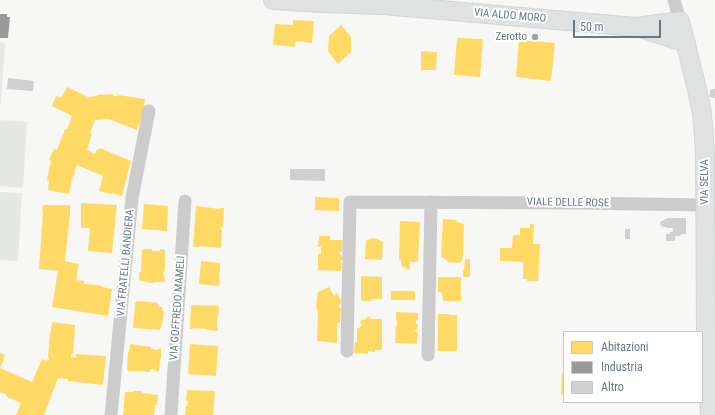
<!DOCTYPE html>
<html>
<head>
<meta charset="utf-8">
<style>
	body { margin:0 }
	#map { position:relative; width:715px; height:415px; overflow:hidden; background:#f7f7f6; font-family:"Roboto Condensed",sans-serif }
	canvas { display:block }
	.legend { position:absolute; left:563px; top:331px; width:140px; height:72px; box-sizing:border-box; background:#fff; border:1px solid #c2c9cf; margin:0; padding:5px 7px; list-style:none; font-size:12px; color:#677886 }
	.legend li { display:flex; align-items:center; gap:8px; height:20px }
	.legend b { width:20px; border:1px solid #c2c9cf }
	.scale { position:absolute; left:573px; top:20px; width:88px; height:18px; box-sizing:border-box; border:2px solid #677886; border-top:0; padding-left:5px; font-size:12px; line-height:14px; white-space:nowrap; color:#677886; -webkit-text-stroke:3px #fff; paint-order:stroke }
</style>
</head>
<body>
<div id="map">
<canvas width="715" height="415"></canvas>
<ul class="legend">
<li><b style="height:11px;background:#ffd966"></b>Abitazioni</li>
<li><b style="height:11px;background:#999"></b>Industria</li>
<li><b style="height:11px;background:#ced0d1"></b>Altro</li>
</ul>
<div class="scale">50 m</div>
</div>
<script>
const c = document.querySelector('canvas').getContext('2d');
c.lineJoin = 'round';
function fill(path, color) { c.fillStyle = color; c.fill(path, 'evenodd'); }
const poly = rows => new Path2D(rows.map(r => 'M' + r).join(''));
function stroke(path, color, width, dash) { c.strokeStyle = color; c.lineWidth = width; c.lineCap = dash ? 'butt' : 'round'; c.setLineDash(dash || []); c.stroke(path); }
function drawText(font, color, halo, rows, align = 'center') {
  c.font = font + ' "Roboto Condensed",sans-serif'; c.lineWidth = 4; c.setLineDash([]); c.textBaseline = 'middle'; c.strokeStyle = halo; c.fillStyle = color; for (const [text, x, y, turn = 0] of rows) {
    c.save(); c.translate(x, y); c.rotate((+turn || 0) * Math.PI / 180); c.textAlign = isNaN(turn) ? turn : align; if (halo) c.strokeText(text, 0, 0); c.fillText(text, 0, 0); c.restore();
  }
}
fill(poly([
	[0,42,5,43,1,105,0,105],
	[0,120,27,122,23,188,0,186],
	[0,192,22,193,18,261,0,260]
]), '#e6e9e3');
fill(poly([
	[293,20,314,21,312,43,296,41,295,47,273,45,275,24,293,25],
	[341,25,351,37,351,52,338,64,328,51,329,36],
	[457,38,483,39,480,77,454,75],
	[519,40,555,43,551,81,516,77],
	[421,51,437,52,436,70,421,70],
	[67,87,88,97,97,96,97,95,113,94,113,96,118,96,118,95,145,99,143,114,137,130,109,119,95,120,90,133,92,134,87,150,95,154,97,149,99,150,100,148,131,161,122,196,112,193,111,194,99,191,103,176,77,165,74,172,75,173,72,179,69,194,48,190,49,181,47,180,51,161,49,160,54,149,57,150,65,129,67,129,72,116,52,106,56,96,61,98],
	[315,197,339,198,339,211,315,210],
	[81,203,117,205,112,253,88,251,90,228,81,228],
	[144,204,168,206,167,231,142,229],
	[43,205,70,205,70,213,65,261,79,264,76,280,84,281,84,284,99,285,102,287,112,289,108,316,52,307,58,271,39,269,43,211,42,211],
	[196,206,220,209,220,208,224,208,223,227,221,227,220,229,222,230,221,248,199,246,198,247,193,247],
	[443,219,456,220,457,222,464,224,463,258,462,258,462,261,460,263,448,262,447,260,441,257],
	[400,221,420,222,418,259,417,262,410,262,410,270,403,267,401,264,401,260,399,259],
	[530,224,534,224,533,244,540,244,538,281,527,281,527,279,523,279,523,262,500,261,500,248,512,248,513,235,520,235,520,228,530,228],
	[319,236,330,236,330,240,341,240,343,241,342,252,340,252,340,254,343,258,341,261,341,263,342,263,341,271,318,270,318,254,321,254,321,247,318,247],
	[373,238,377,239,383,242,382,260,365,259,366,241,369,239],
	[143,249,152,249,152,251,159,251,161,249,164,249,165,251,165,272,163,271,164,277,165,279,165,281,164,282,154,282,153,283,148,283,148,282,139,280,139,272,141,272,142,250],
	[465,259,470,259,470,277,463,277,463,270,464,270],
	[201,261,220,263,219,286,199,284],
	[361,276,382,277,382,299,371,299,371,301,361,301],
	[438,277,461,277,461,301,443,301,442,294,441,292,438,292],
	[329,287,334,296,337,293,342,303,338,306,341,309,340,323,337,323,337,343,317,341,318,313,316,307,317,297,318,292],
	[391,291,415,291,415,300,391,300],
	[137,301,158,303,158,306,162,307,162,310,164,311,163,320,160,330,133,328,135,303],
	[191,305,219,306,218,317,217,316,217,327,218,328,218,331,207,330,207,329,193,328,193,329,190,329],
	[396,312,418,313,418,320,416,320,416,324,418,324,417,330,415,330,415,332,418,332,417,344,395,343,396,326,397,326,397,321,396,321],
	[438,314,449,314,449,315,457,315,457,351,438,351],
	[369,316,371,319,382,319,382,350,375,350,375,352,368,351,368,354,354,353,355,342,357,342,357,329,359,328,362,325,360,322,363,319,364,320],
	[52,322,75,325,73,354,71,354,71,357,76,358,76,354,106,356,103,385,68,381,68,379,58,378,44,415,16,415,21,403,7,397,7,395,0,392,0,353,5,355,0,368,32,382,42,359,48,361,49,359,49,357,48,357,50,332,51,332],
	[131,344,144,346,151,347,151,349,158,350,160,348,161,349,161,359,160,359,159,371,157,372,153,369,150,369,150,372,132,371,130,372,127,370,128,352,129,352,130,345],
	[190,344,218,346,216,376,188,374],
	[562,373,564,373,564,395,561,394],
	[187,390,215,391,213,415,185,415,186,406,187,406,188,401,186,401],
	[133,391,142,391,142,393,158,395,157,405,155,405,154,415,123,415,125,392,133,392]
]), '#ffd966');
fill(poly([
	[0,14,7,14,7,17,10,17,8,38,0,38]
]), '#999');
fill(poly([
	[8,78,34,81,33,91,7,89],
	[711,89,715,89,715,98,709,97],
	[290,169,325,169,325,181,290,180],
	[668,218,686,218,686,234,681,234,681,236,675,236,675,241,666,241,666,234,670,234,670,232,673,232,673,228,668,228,661,226,660,222],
	[625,229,630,229,630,239,625,239]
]), '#ced0d1');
const secondary = poly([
	[273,0,320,3,383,5,636,27,680,21,696,85,702,113,705,150,706,334,710,415],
	[641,28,686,43]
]);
stroke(secondary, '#d4d5d6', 20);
stroke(poly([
	[674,0,680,21],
	[347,351,350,202,574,203,705,205],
	[428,355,431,202],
	[111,415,132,198,149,111],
	[171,415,185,201]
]), '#cccccd', 13);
stroke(secondary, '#e0e1e1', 18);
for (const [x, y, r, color] of [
	[535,37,4,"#99a4ad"]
]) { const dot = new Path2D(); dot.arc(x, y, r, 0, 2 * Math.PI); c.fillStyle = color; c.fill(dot); stroke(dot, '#fff', 1.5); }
drawText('11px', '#677886', '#fff', [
	["VIA ALDO MORO",510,16,5],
	["VIA SELVA",705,182,-90],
	["VIALE DELLE ROSE",568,203,1],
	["VIA FRATELLI BANDIERA",126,263,-85],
	["VIA GOFFREDO MAMELI",178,308,-86]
]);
drawText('11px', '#677886', '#fff', [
	["Zerotto",527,37]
], 'right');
</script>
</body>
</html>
